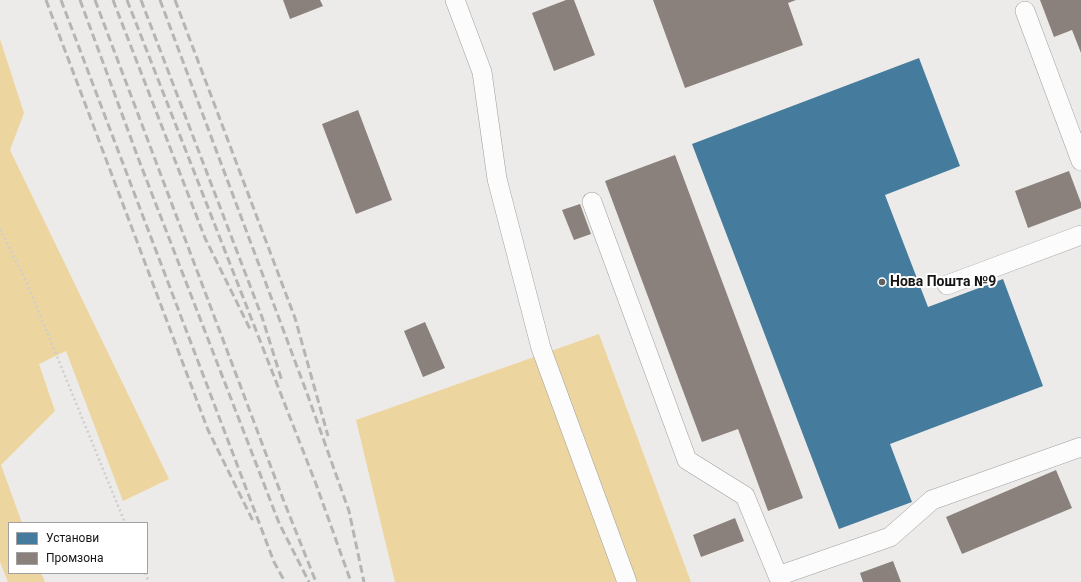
<!DOCTYPE html>
<html>
<head>
<meta charset="utf-8">
<style>
	body { margin:0 }
	#map { position:relative; width:1081px; height:582px; overflow:hidden; background:#edebe9; font-family:Roboto,sans-serif }
	canvas { display:block }
	.legend { position:absolute; left:8px; top:522px; width:140px; height:52px; box-sizing:border-box; background:#fff; border:1px solid #a2a1a1; margin:0; padding:5px 7px; list-style:none; font-size:12px; color:#161514 }
	.legend li { display:flex; align-items:center; gap:8px; height:20px }
	.legend b { width:20px; border:1px solid #a2a1a1 }
</style>
</head>
<body>
<div id="map">
<canvas width="1081" height="582"></canvas>
<ul class="legend">
<li><b style="height:11px;background:#457b9d"></b>Установи</li>
<li><b style="height:11px;background:#8a817c"></b>Промзона</li>
</ul>
</div>
<script>
const c = document.querySelector('canvas').getContext('2d');
c.lineJoin = 'round';
function fill(path, color) { c.fillStyle = color; c.fill(path, 'evenodd'); }
const poly = rows => new Path2D(rows.map(r => 'M' + r).join(''));
function stroke(path, color, width, dash) { c.strokeStyle = color; c.lineWidth = width; c.lineCap = dash ? 'butt' : 'round'; c.setLineDash(dash || []); c.stroke(path); }
function drawText(font, color, halo, rows, align = 'center') {
  c.font = font + ' Roboto,sans-serif'; c.lineWidth = 4; c.setLineDash([]); c.textBaseline = 'middle'; c.strokeStyle = halo; c.fillStyle = color; for (const [text, x, y, turn = 0] of rows) {
    c.save(); c.translate(x, y); c.rotate((+turn || 0) * Math.PI / 180); c.textAlign = isNaN(turn) ? turn : align; if (halo) c.strokeText(text, 0, 0); c.fillText(text, 0, 0); c.restore();
  }
}
fill(poly([
	[0,39,24,113,10,150,169,479,123,501,66,351,39,364,55,411,1,465,22,523,9,523,9,573,41,573,45,582,8,582,0,562],
	[599,334,691,582,395,582,356,420]
]), '#edd59f');
fill(poly([
	[919,58,960,166,885,195,928,307,1003,279,1043,386,890,444,912,502,839,529,692,144]
]), '#457b9d');
fill(poly([
	[283,0,320,0,323,6,290,19],
	[566,0,574,0,595,55,554,71,532,13],
	[653,0,796,0,788,3,803,45,685,88],
	[1040,0,1081,0,1081,53,1072,30,1054,37],
	[358,110,392,200,356,214,322,124],
	[675,155,803,498,768,511,738,429,702,442,605,181],
	[1069,171,1081,203,1081,208,1028,228,1015,191],
	[580,204,591,234,574,240,562,210],
	[425,322,445,368,423,377,404,331],
	[1056,470,1072,508,962,554,946,517],
	[735,518,744,541,701,557,693,535],
	[893,561,901,582,863,582,860,573]
]), '#8a817c');
const minor = poly([
	[455,0,482,72,497,179,541,348,627,582],
	[1025,11,1081,161],
	[592,202,687,460,745,496,778,576,890,537,932,500,1081,447],
	[947,285,1081,235]
]);
stroke(minor, '#a19f9e', 20);
stroke(poly([
	[0,229,27,283,125,523],
	[145,573,149,582]
]), '#cfcece', 2.5, [2, 3]);
stroke(minor, '#fcfcfc', 19);
stroke(poly([
	[46,0,208,430,253,521],
	[61,0,274,562,285,582],
	[80,0,140,163,279,523,309,582],
	[95,0,283,499,316,582],
	[113,0,205,238,250,329],
	[127,0,316,484,351,582],
	[141,0,262,317,282,381],
	[160,0,308,396,349,511,364,582],
	[175,0,295,318,328,436]
]), '#b5b5b3', 3, [8, 4]);
for (const [x, y, r, color] of [
	[882,282,4,"#61605f"]
]) { const dot = new Path2D(); dot.arc(x, y, r, 0, 2 * Math.PI); c.fillStyle = color; c.fill(dot); stroke(dot, '#fff', 1.5); }
drawText('bold 14px', '#161514', '#fff', [
	["Нова Пошта №9",890,282]
], 'left');
</script>
</body>
</html>
